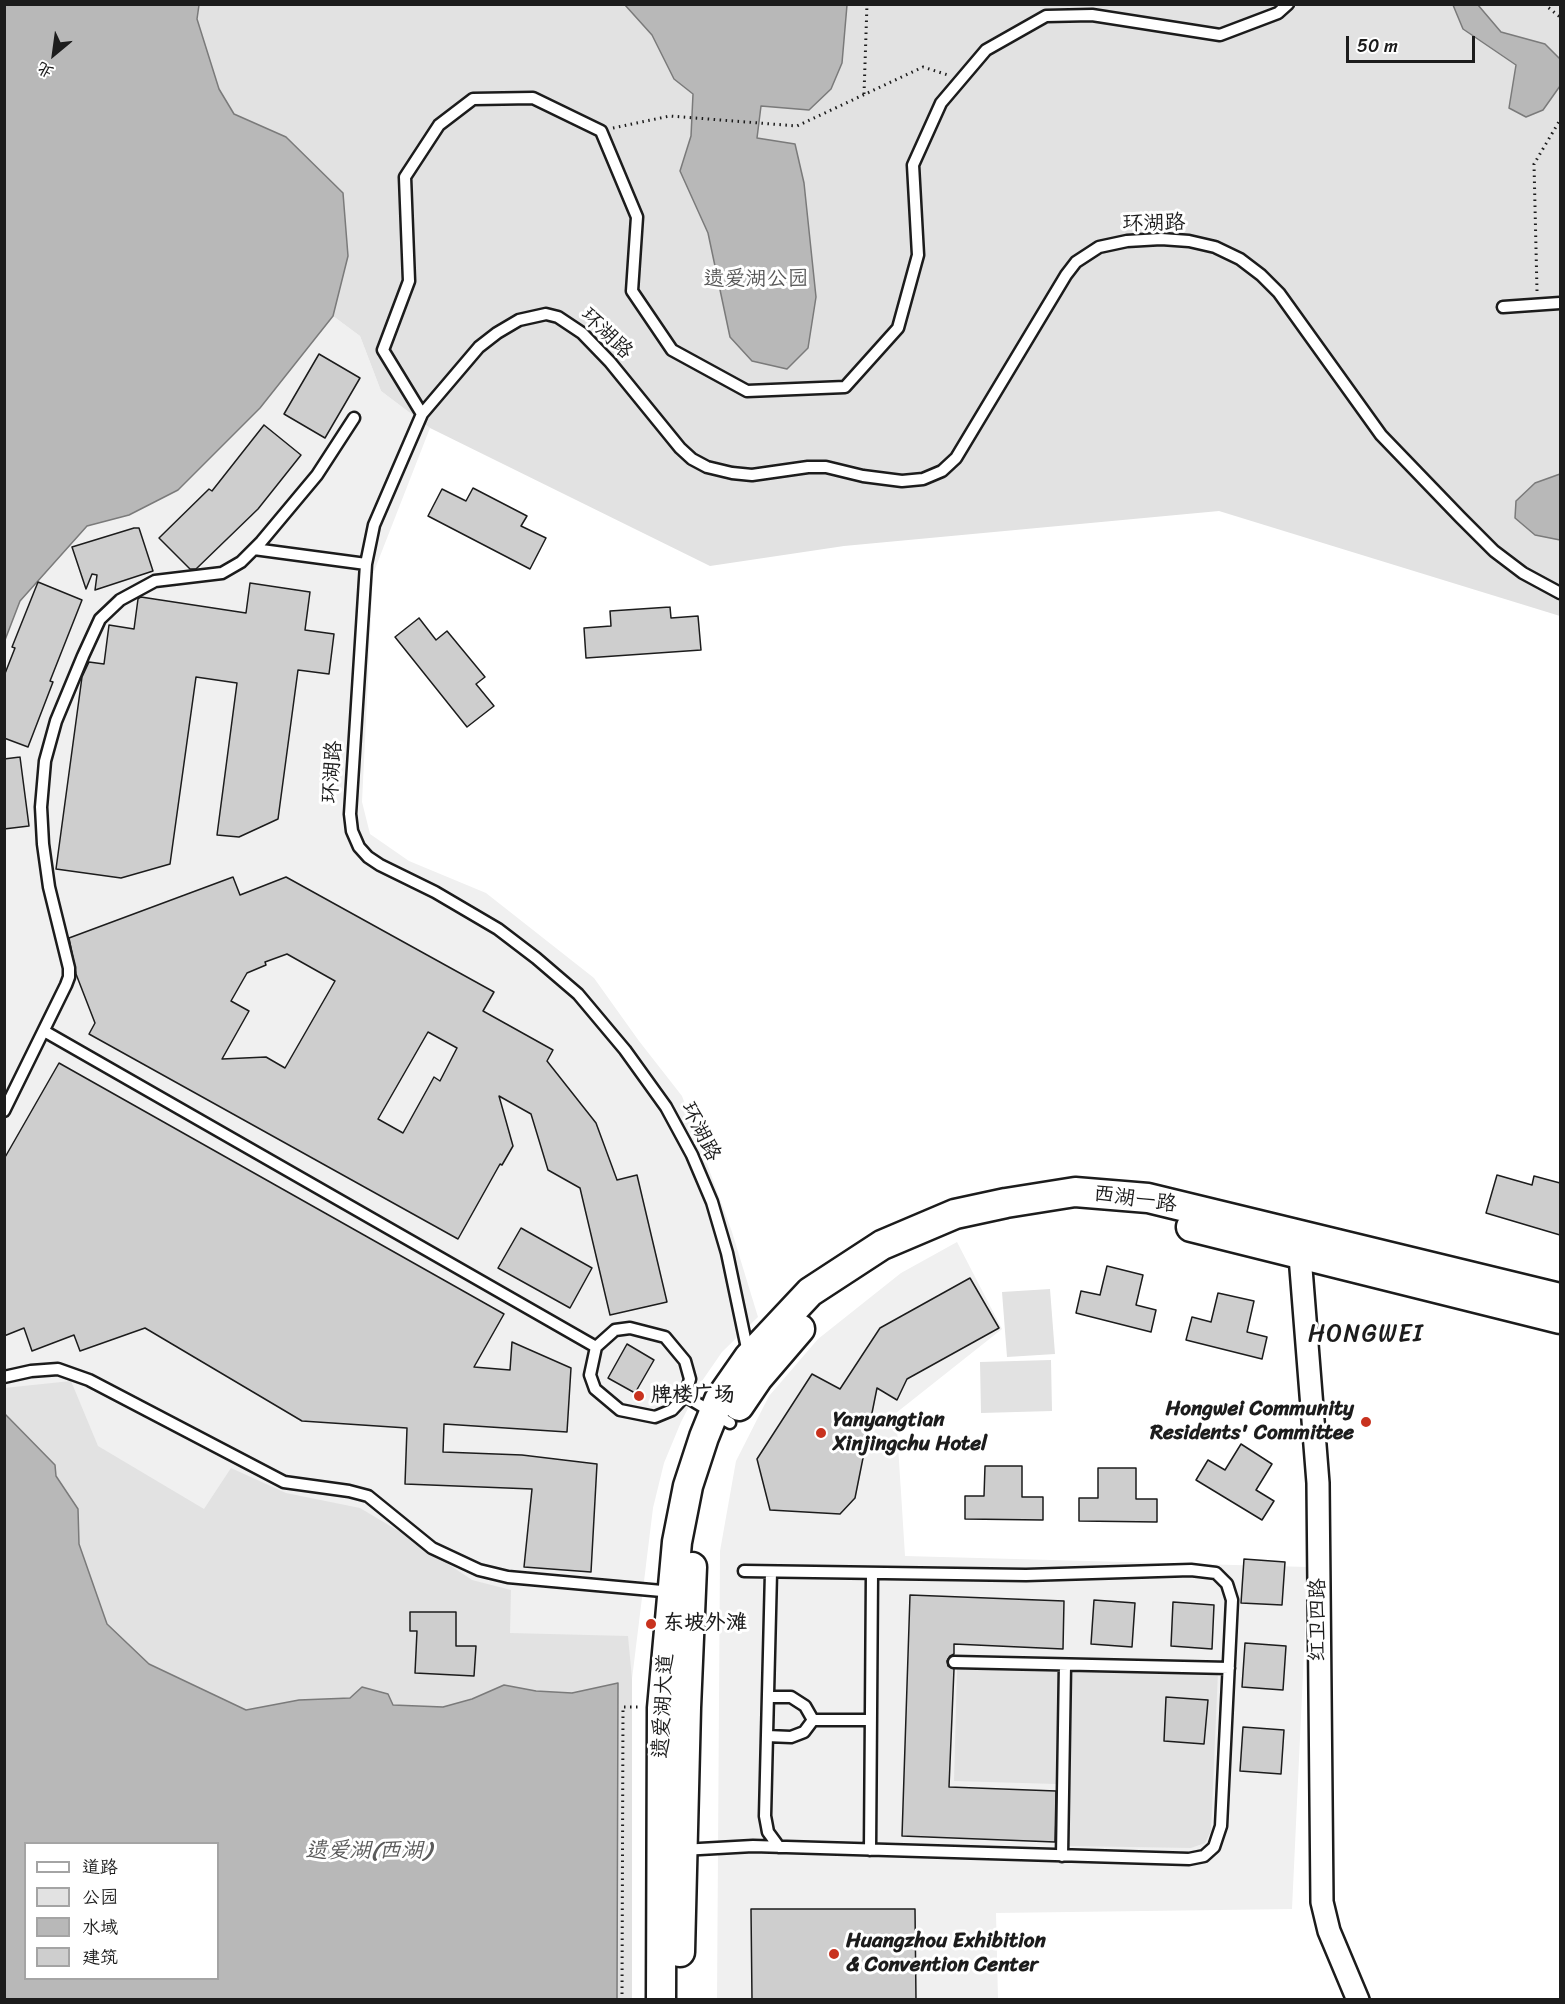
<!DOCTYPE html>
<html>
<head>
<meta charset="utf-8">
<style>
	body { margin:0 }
	#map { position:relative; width:1565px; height:2004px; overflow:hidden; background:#fff; font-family:Sriracha,"LXGW WenKai TC",sans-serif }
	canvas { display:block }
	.frame { position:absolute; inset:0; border:6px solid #1c1c1c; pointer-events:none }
	.legend { position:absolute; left:24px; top:1842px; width:195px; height:138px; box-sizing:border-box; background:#fff; border:2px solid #a4a4a4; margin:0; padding:8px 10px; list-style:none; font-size:18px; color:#1c1c1c }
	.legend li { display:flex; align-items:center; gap:12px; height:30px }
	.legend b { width:30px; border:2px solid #a4a4a4 }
	.north { position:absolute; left:24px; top:24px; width:60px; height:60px; -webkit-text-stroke:4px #fff; paint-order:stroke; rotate:209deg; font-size:16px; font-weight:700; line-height:24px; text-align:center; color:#1c1c1c }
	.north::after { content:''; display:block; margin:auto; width:21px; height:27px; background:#1c1c1c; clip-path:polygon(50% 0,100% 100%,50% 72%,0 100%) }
	.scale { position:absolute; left:1346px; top:36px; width:129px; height:27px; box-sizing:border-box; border:3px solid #1c1c1c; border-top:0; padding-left:8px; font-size:18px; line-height:21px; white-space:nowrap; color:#1c1c1c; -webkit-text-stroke:4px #fff; paint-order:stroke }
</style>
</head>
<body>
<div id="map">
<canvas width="1565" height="2004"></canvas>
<div class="frame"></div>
<ul class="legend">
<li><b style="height:8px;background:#fff"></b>道路</li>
<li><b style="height:16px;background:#e2e2e2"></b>公园</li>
<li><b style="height:16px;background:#b8b8b8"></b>水域</li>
<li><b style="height:16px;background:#cecece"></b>建筑</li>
</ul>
<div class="north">北</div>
<div class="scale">50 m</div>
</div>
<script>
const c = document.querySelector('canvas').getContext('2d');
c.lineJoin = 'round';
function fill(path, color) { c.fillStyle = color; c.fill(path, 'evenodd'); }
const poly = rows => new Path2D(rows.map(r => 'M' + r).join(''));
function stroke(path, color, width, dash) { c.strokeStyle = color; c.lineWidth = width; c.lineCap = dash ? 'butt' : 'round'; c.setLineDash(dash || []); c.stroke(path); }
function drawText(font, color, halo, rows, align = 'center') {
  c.font = font + ' Sriracha,"LXGW WenKai TC",sans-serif'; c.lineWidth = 6; c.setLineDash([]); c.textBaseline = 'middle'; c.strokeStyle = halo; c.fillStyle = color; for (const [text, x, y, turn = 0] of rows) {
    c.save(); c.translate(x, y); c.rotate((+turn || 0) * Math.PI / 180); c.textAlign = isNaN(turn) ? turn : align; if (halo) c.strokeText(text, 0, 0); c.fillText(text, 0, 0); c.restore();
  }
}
fill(poly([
	[333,316,360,336,381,391,430,428,373,574,362,802,370,834,409,861,486,893,594,978,639,1041,682,1096,732,1232,758,1317,722,1352,702,1381,681,1422,664,1463,653,1508,632,1679,572,1693,5,1413,4,640,20,601,87,526,129,515,178,490,260,407],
	[957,1242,1002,1329,896,1413,905,1556,1308,1567,1292,1909,996,1913,998,1999,717,2000,720,1551,736,1461,769,1396,818,1339,901,1273]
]), '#f0f0f0');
fill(poly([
	[4,5,1560,5,1560,616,1219,511,844,546,710,566,430,428,381,391,360,336,333,316,260,408,178,490,129,515,87,526,20,601,5,640],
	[1050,1289,1055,1354,1007,1357,1002,1292],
	[1051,1360,1052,1411,981,1413,980,1362],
	[71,1381,98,1446,204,1509,231,1468,286,1493,360,1508,402,1533,472,1580,511,1590,510,1633,628,1636,632,1679,632,1999,5,1999,4,1388],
	[26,1844,218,1844,218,1978,26,1978],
	[957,1669,1059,1672,1056,1784,954,1781],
	[1072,1670,1218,1672,1211,1831,1205,1843,1191,1848,1069,1846]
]), '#e2e2e2');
const water = poly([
	[5,4,199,5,197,19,219,89,234,114,286,137,343,193,348,256,333,316,260,408,178,490,129,515,87,526,20,601,5,640,5,4],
	[625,5,847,5,842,63,831,89,809,110,761,106,757,138,795,144,804,183,816,297,808,348,787,369,752,361,730,337,708,233,680,171,691,136,693,94,674,79,652,35,625,5],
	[1453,5,1478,5,1501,32,1545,44,1560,59,1560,86,1543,110,1526,117,1509,108,1516,65,1463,29,1453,5],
	[1560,474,1560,540,1535,535,1515,518,1516,501,1535,483,1560,474],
	[4,1413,55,1465,56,1476,78,1509,79,1544,107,1624,149,1664,246,1710,299,1700,350,1698,362,1687,388,1694,393,1705,443,1707,472,1699,504,1685,536,1691,572,1693,618,1683,617,1999,5,1999,4,1413],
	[26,1844,218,1844,218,1978,26,1978,26,1844]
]);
fill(water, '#b8b8b8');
stroke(water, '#7a7a7a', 1.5);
const building = poly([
	[319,354,360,378,325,438,284,414,319,354],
	[264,425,301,455,258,509,196,569,190,569,159,538,209,489,212,491,264,425],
	[473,488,527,516,521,526,546,538,530,569,428,516,442,489,466,501,473,488],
	[134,528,139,528,153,571,95,590,97,575,92,574,86,589,72,547,134,528],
	[38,582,82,600,50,681,53,682,28,747,4,738,4,676,15,648,12,647,38,582],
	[250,583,310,592,305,630,334,634,329,674,298,670,278,819,239,837,217,835,237,683,196,677,170,864,121,878,56,869,82,677,89,662,104,664,109,625,134,629,138,599,141,597,246,613,250,583],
	[670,607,671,618,698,616,701,650,586,658,584,628,611,626,610,611,670,607],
	[419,618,436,640,447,631,485,677,476,684,494,706,467,727,395,637,419,618],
	[20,757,29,826,4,829,4,759,20,757],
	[233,877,240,895,286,877,494,992,483,1011,553,1050,547,1061,596,1123,617,1180,637,1175,667,1302,610,1315,580,1188,548,1170,531,1114,499,1096,513,1146,502,1165,500,1164,458,1239,89,1034,95,1023,76,974,69,938,233,877],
	[287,954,335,981,285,1068,266,1057,222,1059,249,1011,231,1001,247,973,266,965,265,962,287,954],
	[428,1032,457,1048,440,1081,434,1077,403,1133,378,1119,428,1032],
	[59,1063,504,1314,474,1367,510,1370,512,1342,571,1368,567,1432,444,1424,443,1452,522,1455,597,1464,591,1572,524,1567,532,1489,405,1484,407,1428,302,1421,145,1328,80,1351,74,1335,32,1351,24,1328,4,1336,4,1159,59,1063],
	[1497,1175,1532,1185,1534,1176,1560,1183,1560,1235,1486,1213,1497,1175],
	[521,1228,592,1268,570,1308,498,1268,521,1228],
	[1107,1266,1143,1275,1136,1305,1156,1310,1151,1332,1076,1313,1081,1291,1100,1295,1107,1266],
	[970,1278,999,1328,907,1379,897,1400,877,1388,855,1498,840,1514,770,1510,757,1459,812,1374,840,1389,880,1328,970,1278],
	[1218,1293,1254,1301,1247,1332,1267,1337,1262,1359,1186,1340,1192,1317,1211,1322,1218,1293],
	[627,1344,654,1360,635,1393,608,1378,627,1344],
	[1241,1444,1272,1464,1256,1490,1274,1501,1262,1520,1196,1480,1208,1460,1225,1470,1241,1444],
	[985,1466,1022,1466,1022,1497,1043,1497,1043,1520,965,1519,965,1496,984,1496,985,1466],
	[1098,1468,1136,1468,1136,1499,1157,1499,1157,1522,1079,1521,1079,1498,1098,1498,1098,1468],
	[1244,1559,1285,1562,1282,1605,1241,1603,1244,1559],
	[910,1595,1064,1601,1063,1649,954,1644,954,1654,950,1656,947,1661,948,1666,954,1669,949,1787,1056,1791,1055,1842,902,1836,910,1595],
	[1094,1600,1135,1603,1132,1647,1091,1644,1094,1600],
	[1173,1602,1214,1605,1212,1649,1171,1646,1173,1602],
	[410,1612,456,1612,456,1646,476,1646,474,1676,415,1673,417,1631,410,1631,410,1612],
	[1245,1643,1286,1646,1283,1690,1242,1687,1245,1643],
	[1166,1697,1208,1700,1204,1744,1164,1741,1166,1697],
	[1243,1727,1284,1730,1281,1774,1240,1771,1243,1727],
	[751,1909,915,1909,916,2000,752,2000,751,1909]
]);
fill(building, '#cecece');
stroke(building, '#1c1c1c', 1.5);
const lane = poly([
	[1503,307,1560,303],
	[422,414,383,350,409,281,405,177,439,125,473,99,533,98,601,131,637,217,632,291,672,350,747,391,845,387,898,328,918,255,913,165,941,103,986,50,1046,16,1092,15,1220,35,1278,13,1288,4],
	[254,549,366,564],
	[44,1031,596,1347,590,1375,595,1389,620,1410,655,1417,672,1410,685,1396,730,1423],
	[4,1111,66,985,69,977,69,968,49,887,43,844,41,807,45,761,56,721,83,656,100,619,120,600,155,581,222,573,241,562,261,542,317,475,354,418],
	[596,1347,615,1330,630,1328,665,1337,685,1361,690,1379,685,1396],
	[748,1353,727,1253,712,1202,692,1155,666,1107,625,1050,578,994,536,958,498,929,435,892,380,865,368,857,359,847,352,831,350,814,366,564,374,525,422,414,479,347,497,333,519,320,546,314,558,317,582,333,610,362,680,448,692,459,707,467,732,473,752,475,808,467,826,467,863,476,902,481,923,479,942,471,956,458,1066,275,1076,262,1099,247,1127,241,1161,239,1189,241,1215,247,1240,259,1261,275,1279,293,1381,435,1460,517,1494,551,1523,573,1560,593],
	[4,1377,31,1371,58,1369,89,1380,284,1482,349,1491,368,1496,432,1548,479,1570,508,1577,673,1592],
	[771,1572,765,1816,768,1832,779,1847],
	[954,1662,1229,1668],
	[813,1720,871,1720],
	[767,1736,791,1737,804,1732,813,1720,805,1706,791,1697,768,1697],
	[682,1850,753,1846,1189,1859,1204,1856,1214,1847,1221,1826,1232,1600,1227,1584,1216,1573,1191,1570,1026,1575,744,1571],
	[870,1850,872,1573],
	[1062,1856,1065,1665]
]);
const street = poly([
	[1301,1240,1300,1256,1318,1483,1322,1902,1329,1931,1358,2000]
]);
const secondary = poly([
	[1191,1227,1560,1319],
	[739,1406,758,1378,800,1329],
	[680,1952,686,1708,692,1567],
	[661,2000,662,1708,677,1542,688,1486,704,1437,719,1400,749,1357,810,1292,882,1245,955,1214,1006,1203,1075,1192,1148,1198,1560,1298]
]);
stroke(lane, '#1c1c1c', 15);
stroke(street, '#1c1c1c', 26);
stroke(secondary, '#1c1c1c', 33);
stroke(poly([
	[1544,4,1560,17],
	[864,94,867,4],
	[613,128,670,116,797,126,923,67,948,75],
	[1537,291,1534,164,1560,120],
	[622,2000,623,1707,639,1707]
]), '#1c1c1c', 3, [1.5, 4.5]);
stroke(lane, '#fff', 10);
stroke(street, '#fff', 21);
stroke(secondary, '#fff', 28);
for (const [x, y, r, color] of [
	[639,1396,6,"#c8321e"],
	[1366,1422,6,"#c8321e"],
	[821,1433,6,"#c8321e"],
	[651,1624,6,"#c8321e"],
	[834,1954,6,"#c8321e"]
]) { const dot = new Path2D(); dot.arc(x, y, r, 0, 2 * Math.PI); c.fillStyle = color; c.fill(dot); stroke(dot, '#fff', 2); }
drawText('21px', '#1c1c1c', '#fff', [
	["环湖路",1154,224,-1],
	["环湖路",606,334,44],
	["环湖路",333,772,-86],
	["环湖路",700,1132,63],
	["西湖一路",1135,1200,8],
	["红卫四路",1319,1620,-90],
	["遗爱湖大道",664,1706,-87]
]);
drawText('21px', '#575757', '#fff', [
	["遗爱湖公园",756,280]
]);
drawText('bold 21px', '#1c1c1c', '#fff', [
	["牌楼广场",651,1396],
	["Hongwei Community",1354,1410,"right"],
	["Residents' Committee",1354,1434,"right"],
	["Yanyangtian",833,1421],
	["Xinjingchu Hotel",833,1445],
	["东坡外滩",663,1624],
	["Huangzhou Exhibition",846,1942],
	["& Convention Center",846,1966]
], 'left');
drawText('italic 22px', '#5a5a5a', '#fff', [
	["遗爱湖(西湖)",368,1851]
]);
c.letterSpacing = '1.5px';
drawText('24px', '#1c1c1c', '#fff', [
	["HONGWEI",1366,1335]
]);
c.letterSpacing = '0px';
</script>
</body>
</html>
